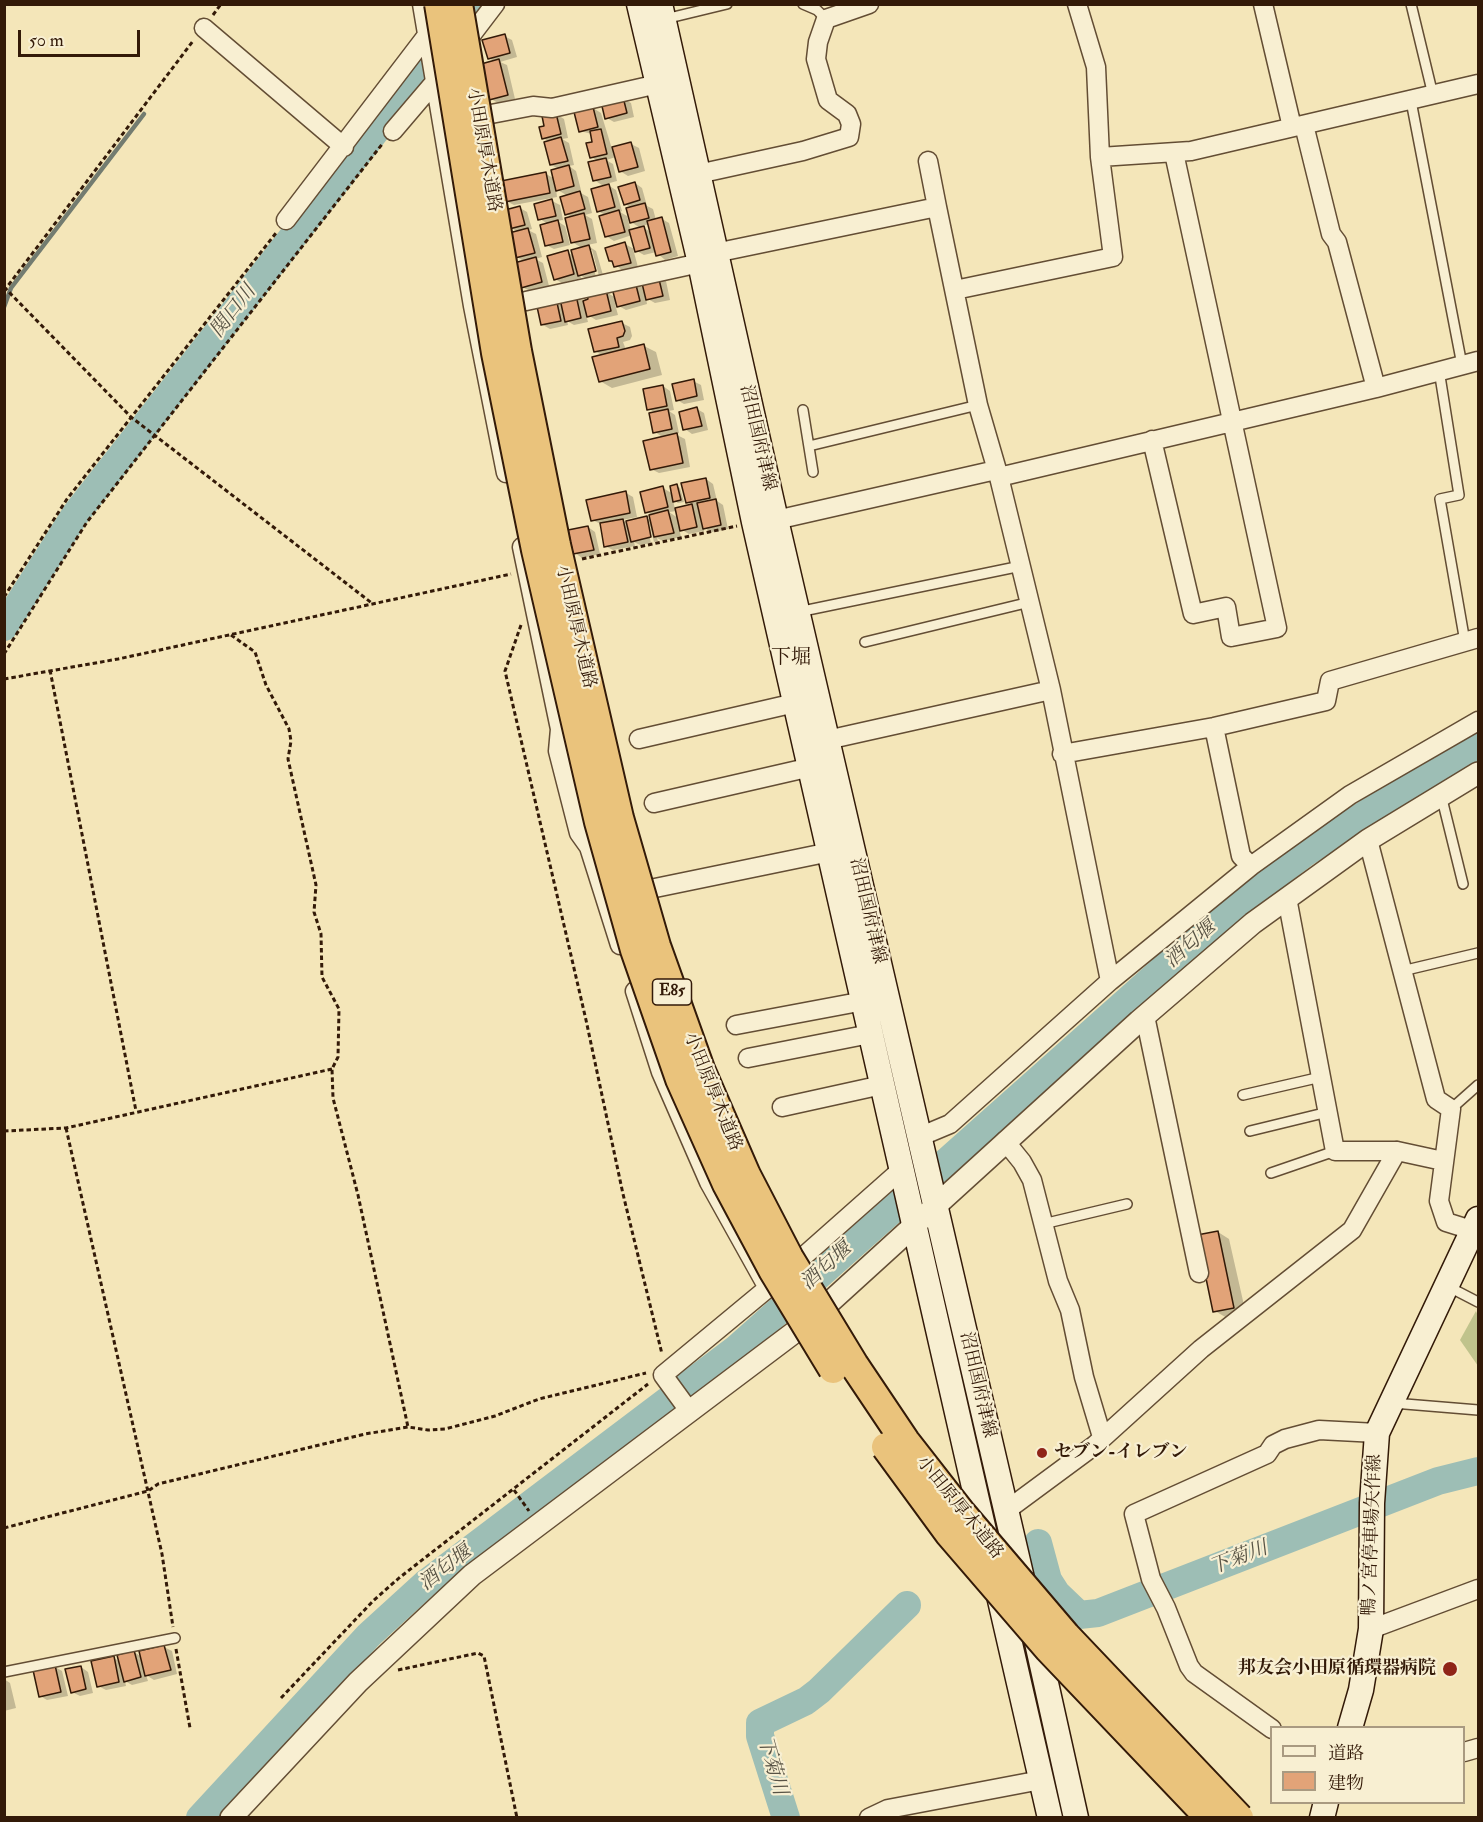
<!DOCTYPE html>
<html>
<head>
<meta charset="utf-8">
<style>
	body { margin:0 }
	#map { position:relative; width:1483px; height:1822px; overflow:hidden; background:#f4e6b9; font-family:"IM FELL Double Pica","Noto Serif JP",serif }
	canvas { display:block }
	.frame { position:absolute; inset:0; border:6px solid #331a08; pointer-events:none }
	.legend { position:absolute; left:1270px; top:1726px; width:195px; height:78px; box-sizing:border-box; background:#f8efd2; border:2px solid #a99a81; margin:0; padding:8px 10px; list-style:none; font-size:18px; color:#331a08 }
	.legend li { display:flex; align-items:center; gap:12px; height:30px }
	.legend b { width:30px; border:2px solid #a99a81 }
	.scale { position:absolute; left:18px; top:30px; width:122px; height:27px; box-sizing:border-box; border:3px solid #331a08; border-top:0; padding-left:8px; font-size:18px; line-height:21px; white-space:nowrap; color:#331a08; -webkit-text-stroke:4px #f8efd2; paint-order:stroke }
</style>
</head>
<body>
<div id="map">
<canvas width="1483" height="1822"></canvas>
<div class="frame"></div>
<ul class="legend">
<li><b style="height:8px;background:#f8efd2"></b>道路</li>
<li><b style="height:16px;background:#e2a378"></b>建物</li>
</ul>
<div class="scale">50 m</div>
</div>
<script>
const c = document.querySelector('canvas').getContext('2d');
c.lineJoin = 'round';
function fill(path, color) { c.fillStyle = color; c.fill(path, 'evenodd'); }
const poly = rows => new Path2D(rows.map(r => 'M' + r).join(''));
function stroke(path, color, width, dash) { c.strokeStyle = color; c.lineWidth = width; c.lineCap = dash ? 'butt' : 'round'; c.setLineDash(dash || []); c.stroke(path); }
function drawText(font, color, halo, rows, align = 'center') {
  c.font = font + ' "IM FELL Double Pica","Noto Serif JP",serif'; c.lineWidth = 4.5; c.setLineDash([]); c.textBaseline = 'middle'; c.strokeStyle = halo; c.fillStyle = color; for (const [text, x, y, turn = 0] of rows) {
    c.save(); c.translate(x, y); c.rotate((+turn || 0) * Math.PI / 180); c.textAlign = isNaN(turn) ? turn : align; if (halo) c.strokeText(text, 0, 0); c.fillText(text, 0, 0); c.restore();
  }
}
fill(poly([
	[1476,1311,1478,1316,1478,1366,1460,1340]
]), '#c0c38c');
fill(poly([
	[504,36,512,40,517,57,500,62,507,65,515,99,498,103,491,99,495,62,489,58],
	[623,99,631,103,634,117,614,122,607,118],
	[593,108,601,113,612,149,631,144,639,148,645,171,628,176,620,171,616,157,606,160,613,164,617,181,606,184,616,190,622,211,620,212,627,216,631,231,642,229,631,222,632,208,625,204,635,183,642,188,647,206,653,209,656,220,662,219,669,223,678,256,665,260,656,252,644,255,633,249,638,267,623,271,610,260,625,244,636,250,632,235,614,241,606,236,605,215,598,211,605,187,594,180,598,161,591,157,594,143,592,134,580,131],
	[650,224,652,233,641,226],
	[556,114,564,119,568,138,562,139,569,143,574,165,569,166,576,171,581,190,577,191,588,197,592,213,585,215,592,219,597,243,587,245,596,251,603,275,599,276,592,250,589,250,596,277,587,279,580,275,581,278,562,283,555,279,567,252,574,256,582,248,572,242,572,217,566,214,568,196,556,189,557,197,514,205,506,201,546,174,555,179,559,169,551,165,550,142,543,138,546,127],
	[552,201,560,205,563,220,557,221,565,226,570,245,554,249,546,245,548,224,540,219],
	[520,208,527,212,532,229,528,230,536,234,542,257,535,259,543,263,549,286,530,291,522,287,525,262,517,257,519,232,511,228],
	[658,277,666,281,670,300,655,303,646,298,647,304,626,310,615,304,618,315,596,320,586,314,588,322,574,325,567,321,568,325,550,329,543,325,538,303,576,297,583,301,606,292,616,298,635,283,644,288],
	[622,323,630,327,632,336,630,340,623,342,626,350,644,346,656,352,662,375,612,388,600,381,603,356,595,351],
	[693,381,701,385,704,400,684,404,677,400],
	[663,386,670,391,674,410,669,411,675,415,679,433,675,434,685,439,690,467,659,473,651,469,664,438,655,432,656,413,649,409],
	[697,409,704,413,708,430,692,434,685,429],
	[706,479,713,484,717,501,723,505,728,529,712,532,704,528,704,531,689,534,679,528,681,537,663,541,657,538,658,541,654,542,649,522,646,522,651,543,640,545,634,542,635,546,613,550,605,546,601,524,592,520,626,493,633,497,637,517,622,520,627,523,646,518,652,521,653,515,646,512,663,488,673,494,677,486,680,488,684,502,678,503,673,500,675,509,693,505,687,502],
	[677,511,678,518,669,512],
	[588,527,595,532,600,554,582,558,575,553],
	[1218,1232,1229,1239,1246,1314,1227,1318,1215,1311],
	[164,1647,172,1651,177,1674,154,1680,146,1675,148,1681,132,1685,125,1681,126,1686,106,1690,98,1686,114,1658,120,1662,134,1652,142,1657],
	[55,1667,62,1671,68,1696,47,1700,40,1696],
	[81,1667,88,1672,93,1693,80,1696,72,1692],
	[4,1679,10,1683,16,1708,4,1711]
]), '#0003');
stroke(poly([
	[4,307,11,288,144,114]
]), '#737c70', 4.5);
stroke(poly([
	[4,627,75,515,475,4],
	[1038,1543,1048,1580,1057,1594,1079,1615,1098,1613,1438,1481,1478,1471],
	[200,1818,369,1635,425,1584,736,1349,1217,921,1305,853,1426,775,1478,746],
	[786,1818,760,1736,760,1723,806,1701,819,1691,907,1605]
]), '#9dbeb5', 28);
const building = poly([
	[505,34,510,53,488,59,482,40,505,34],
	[499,59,508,95,489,100,481,64,499,59],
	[623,97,627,113,605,119,601,102,623,97],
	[593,107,598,127,579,132,574,112,593,107],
	[556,113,561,134,542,139,539,127,544,126,542,116,556,113],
	[601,129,607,154,590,158,586,143,592,142,590,131,601,129],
	[561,137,568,161,550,165,544,142,561,137],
	[631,142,638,167,619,172,612,147,631,142],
	[606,158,611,177,593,181,588,162,606,158],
	[569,165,574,186,556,191,551,170,569,165],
	[546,172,550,193,505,202,501,181,546,172],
	[635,182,640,200,624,205,618,187,635,182],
	[609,184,615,207,597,212,591,189,609,184],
	[580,191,585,209,565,215,560,197,580,191],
	[552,199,556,216,538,220,534,204,552,199],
	[645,203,649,218,630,223,626,208,645,203],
	[520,206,525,225,509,229,505,210,520,206],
	[619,210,625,232,605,237,599,216,619,210],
	[584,213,590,239,571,243,565,218,584,213],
	[662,217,671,252,656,256,647,221,662,217],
	[558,220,563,242,545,246,540,225,558,220],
	[644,226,650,248,635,252,629,230,644,226],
	[528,228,535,253,515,258,509,233,528,228],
	[625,242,631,263,614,267,612,261,609,261,605,248,625,242],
	[589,245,596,271,578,276,571,250,589,245],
	[568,250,574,274,554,280,547,256,568,250],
	[536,257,542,282,521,288,514,263,536,257],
	[658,275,663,296,646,300,641,279,658,275],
	[635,281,640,301,617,307,612,288,635,281],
	[606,290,611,311,587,317,583,301,588,299,587,295,606,290],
	[576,295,581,318,565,322,560,299,576,295],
	[556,298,561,321,541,325,536,302,556,298],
	[622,321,625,331,623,336,617,338,619,347,594,352,588,329,622,321],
	[644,344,650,369,599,382,592,357,644,344],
	[694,379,697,396,676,401,672,384,694,379],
	[663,385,667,406,647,410,643,389,663,385],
	[697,407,702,426,683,430,679,412,697,407],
	[668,409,672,429,653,433,649,413,668,409],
	[677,433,683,463,650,470,643,441,677,433],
	[706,478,710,498,686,503,681,483,706,478],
	[677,484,681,500,673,502,670,486,677,484],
	[663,486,668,507,645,513,640,492,663,486],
	[626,491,630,513,591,521,586,500,626,491],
	[716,499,721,525,703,529,697,503,716,499],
	[692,504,697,527,680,531,675,508,692,504],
	[668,510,674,533,654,537,649,515,668,510],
	[647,516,651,537,631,542,626,521,647,516],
	[623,519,628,542,604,547,600,523,623,519],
	[588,526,594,550,573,554,568,530,588,526],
	[1218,1231,1234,1308,1213,1312,1197,1235,1218,1231],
	[164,1645,171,1670,145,1676,139,1651,164,1645],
	[134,1650,141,1677,124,1682,117,1655,134,1650],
	[114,1656,119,1682,97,1687,91,1661,114,1656],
	[55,1665,61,1692,39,1697,33,1670,55,1665],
	[81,1666,86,1689,71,1693,65,1669,81,1666]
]);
fill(building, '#e2a378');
stroke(building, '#331a08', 1.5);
const service = poly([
	[803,4,817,10,826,19],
	[1411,4,1433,95],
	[665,19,727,4],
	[1411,101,1462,365],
	[1439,370,1459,495,1440,499,1465,642],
	[803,410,813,472],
	[809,446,978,405],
	[798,612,1021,566],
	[865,642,1030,602],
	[1441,795,1463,884],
	[1402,971,1478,953],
	[1243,1095,1321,1077],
	[1451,1109,1478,1085],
	[1250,1131,1328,1112],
	[1271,1173,1335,1151],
	[1043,1224,1127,1204],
	[1449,1287,1478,1302],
	[1393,1403,1478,1410],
	[4,1672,175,1638]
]);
const minor = poly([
	[422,4,473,306,506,473],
	[1077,4,1096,67,1100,157],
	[1263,4,1292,127],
	[204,28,344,147],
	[463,46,495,4],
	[491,114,533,106,552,108,658,84],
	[1304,125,1331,234,1337,242,1376,388],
	[393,131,439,77],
	[928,161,937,207],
	[698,174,803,151,849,137,851,124,847,114,828,100,816,59,818,42,826,19,869,4],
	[286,220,431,30],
	[715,253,937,207,978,405,999,477,1051,690,1110,981],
	[955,290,1113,257,1100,157,1191,151,1478,84],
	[526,301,700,263],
	[1152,440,1193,614,1226,607,1231,637,1277,628,1174,153],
	[999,477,1376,388,1478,361],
	[776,520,996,470],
	[522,547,560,729,558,751,579,833,589,847,620,945],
	[1214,727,1241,856,1251,866],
	[639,739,795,703],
	[827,740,1051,690],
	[1062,754,1214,727,1326,701,1330,681,1478,638],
	[654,803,811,767],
	[1368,840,1436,1099,1451,1109,1439,1201,1446,1222,1478,1232],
	[655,888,830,852],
	[1287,898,1335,1151,1397,1151,1443,1161],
	[635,991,661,1072,709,1182,768,1288,663,1375,690,1412],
	[1145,1016,1199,1273],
	[736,1025,864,1001],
	[748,1058,870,1034],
	[782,1107,882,1085],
	[919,1137,950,1124,1110,981,1251,866,1350,795,1478,721],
	[1005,1141,1022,1162,1032,1180,1058,1281,1070,1310,1084,1377,1102,1437],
	[787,1271,901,1170],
	[1007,1510,1095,1445,1201,1349,1352,1230,1397,1151],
	[1371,1629,1478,1589],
	[1272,1729,1194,1673,1189,1666,1166,1608,1151,1579,1134,1514,1267,1454,1273,1445,1285,1439,1319,1430,1377,1433],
	[1464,1752,1478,1748],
	[869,1818,888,1809,1041,1780]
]);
const tertiary = poly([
	[231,1818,358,1682,472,1575,808,1322,1139,1021,1253,923,1368,840,1478,773]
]);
const secondary = poly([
	[639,4,700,263,754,522,987,1544],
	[660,4,776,520,1024,1587],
	[997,1587,1050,1818],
	[1034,1629,1076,1818],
	[1350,1728,1361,1690,1371,1629,1372,1503,1377,1433,1478,1219],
	[1322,1818,1326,1802]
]);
stroke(service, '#634d34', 12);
stroke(minor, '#634d34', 21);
stroke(tertiary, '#634d34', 24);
stroke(secondary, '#331a08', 27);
stroke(poly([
	[213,15,221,4],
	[4,287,131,417,373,604],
	[4,291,193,41],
	[582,559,737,526],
	[4,597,67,499,276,233],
	[521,625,505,671,586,1020,623,1194,662,1354],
	[231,635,255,652,266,685,289,729,291,741,288,759,316,885,314,912,321,934,322,977,339,1009,338,1057,332,1069,333,1098,358,1195,408,1427],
	[4,654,87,522,383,143],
	[50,670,136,1111],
	[4,679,118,659,511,574],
	[66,1128,162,1554,173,1627],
	[4,1131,66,1128,332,1069],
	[514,1490,529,1511],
	[4,1528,148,1491,158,1484,365,1434,408,1427,428,1430,445,1429,495,1416,539,1399,646,1373],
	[176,1649,190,1728],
	[398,1670,478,1653,484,1656,517,1818],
	[281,1698,373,1601,399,1578,648,1384]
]), '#331a08', 3, [4.5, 3]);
stroke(service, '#f8efd2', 9);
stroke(minor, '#f8efd2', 18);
stroke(tertiary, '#f8efd2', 21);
stroke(secondary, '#f8efd2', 24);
const trunkBridge = poly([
	[439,4,496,353,536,550,599,822,635,950,680,1079,727,1184,773,1270,833,1369],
	[458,4,517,351,556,545,619,818,656,946,700,1069,746,1175,789,1258,854,1365,905,1441,962,1514,1066,1636,1239,1818],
	[886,1447,949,1533,1049,1649,1210,1818]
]);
stroke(trunkBridge, '#331a08', 32, []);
stroke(trunkBridge, '#eac37c', 28);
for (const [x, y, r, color] of [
	[1042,1453,6,"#8f2418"],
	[1450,1669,8,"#8f2418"]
]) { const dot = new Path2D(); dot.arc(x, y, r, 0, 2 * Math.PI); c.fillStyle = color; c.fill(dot); stroke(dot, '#f8efd2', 2); }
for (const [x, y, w] of [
	[672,992,39]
]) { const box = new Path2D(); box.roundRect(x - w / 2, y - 13, w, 26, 4.5); c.fillStyle = '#f8efd2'; c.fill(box); stroke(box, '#331a08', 1.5); }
drawText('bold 16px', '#331a08', null, [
	["E85",672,992]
]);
drawText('18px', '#331a08', '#f8efd2', [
	["小田原厚木道路",483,150,80],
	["沼田国府津線",757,438,77],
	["小田原厚木道路",575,627,77],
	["沼田国府津線",867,911,77],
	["小田原厚木道路",712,1092,68],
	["沼田国府津線",977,1385,77],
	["小田原厚木道路",959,1508,51],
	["鴨ノ宮停車場矢作線",1373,1535,-88]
]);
drawText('bold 18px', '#331a08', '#f8efd2', [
	["セブン-イレブン",1054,1453],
	["邦友会小田原循環器病院",1436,1669,"right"]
], 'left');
drawText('italic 20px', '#585345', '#f8efd2', [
	["関口川",234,312,-52],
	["酒匂堰",1191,945,-41],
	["酒匂堰",827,1267,-42],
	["下菊川",1239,1559,-21],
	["酒匂堰",446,1569,-38],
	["下菊川",771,1766,74]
]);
drawText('20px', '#331a08', '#f8efd2', [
	["下堀",791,659]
]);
</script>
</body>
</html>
